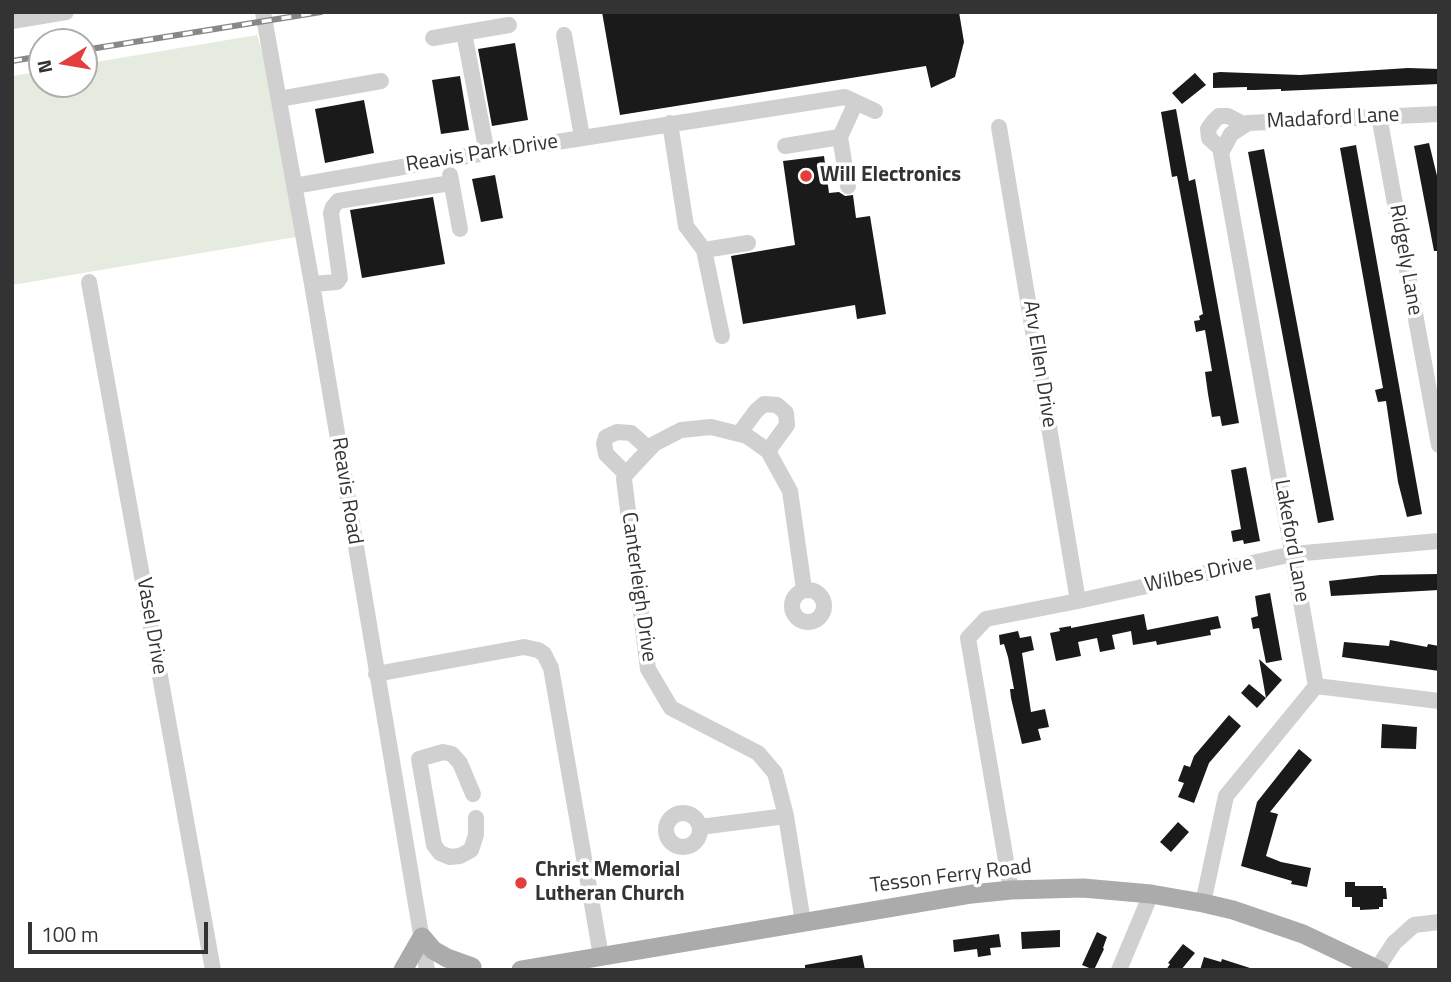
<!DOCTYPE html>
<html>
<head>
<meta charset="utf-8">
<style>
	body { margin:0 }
	#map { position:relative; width:1451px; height:982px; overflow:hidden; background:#fff; font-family:"Titillium Web",sans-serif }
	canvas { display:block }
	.frame { position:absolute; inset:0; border:14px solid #333; pointer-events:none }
	.north { position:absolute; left:28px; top:28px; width:70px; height:70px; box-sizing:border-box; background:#fff; border:2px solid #adadad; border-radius:50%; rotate:259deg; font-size:19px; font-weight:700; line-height:28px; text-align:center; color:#333 }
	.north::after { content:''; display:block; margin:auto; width:24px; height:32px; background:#e23e3c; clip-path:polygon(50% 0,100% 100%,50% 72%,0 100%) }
	.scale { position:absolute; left:28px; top:922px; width:180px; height:32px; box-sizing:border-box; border:4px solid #333; border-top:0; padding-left:9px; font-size:21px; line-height:24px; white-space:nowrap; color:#333; -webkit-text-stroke:5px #fff; paint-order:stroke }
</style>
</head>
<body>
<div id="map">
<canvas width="1451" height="982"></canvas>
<div class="frame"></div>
<div class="north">N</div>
<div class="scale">100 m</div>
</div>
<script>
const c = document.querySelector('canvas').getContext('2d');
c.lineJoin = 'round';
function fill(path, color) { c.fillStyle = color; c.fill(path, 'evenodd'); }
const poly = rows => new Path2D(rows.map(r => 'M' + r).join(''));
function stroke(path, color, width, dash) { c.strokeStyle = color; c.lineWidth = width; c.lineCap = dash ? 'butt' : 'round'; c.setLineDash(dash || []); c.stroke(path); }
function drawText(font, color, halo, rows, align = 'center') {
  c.font = font + ' "Titillium Web",sans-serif'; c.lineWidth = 7; c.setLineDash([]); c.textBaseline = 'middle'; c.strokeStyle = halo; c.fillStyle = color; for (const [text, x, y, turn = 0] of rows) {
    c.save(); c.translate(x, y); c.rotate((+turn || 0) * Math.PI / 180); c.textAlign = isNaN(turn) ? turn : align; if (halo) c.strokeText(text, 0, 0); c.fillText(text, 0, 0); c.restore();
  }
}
fill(poly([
	[257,35,264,57,296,237,12,285,12,76,42,71,42,84,84,84,84,64]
]), '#e5ecdf');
fill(poly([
	[602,12,959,12,964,42,955,77,931,88,926,66,620,115],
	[515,43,528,120,492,126,478,49],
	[1408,68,1439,69,1439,84,1281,91,1281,89,1254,90,1247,90,1247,87,1213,88,1213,73,1220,72,1300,75],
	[1195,73,1206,85,1182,104,1172,93],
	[460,76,469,130,441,134,432,80],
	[364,100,374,153,325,163,315,109],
	[1176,109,1189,181,1195,179,1239,423,1222,426,1220,416,1212,417,1208,394,1205,372,1212,371,1205,330,1196,332,1194,321,1200,320,1199,316,1203,314,1177,176,1172,177,1161,112],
	[1429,143,1439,184,1439,251,1434,251,1414,146],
	[1356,145,1422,514,1407,517,1398,482,1386,401,1378,402,1375,390,1383,388,1340,148],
	[1264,149,1334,520,1318,523,1248,152],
	[824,156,829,193,839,192,845,196,853,195,856,218,870,216,886,314,857,319,855,305,743,324,731,256,795,245,783,161],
	[495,175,503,218,481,222,472,179],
	[433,197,445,264,362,278,350,210],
	[1246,467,1260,541,1244,544,1243,540,1233,542,1231,531,1241,529,1231,470],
	[1438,574,1439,590,1331,596,1329,581,1380,575],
	[1270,593,1282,660,1266,663,1259,628,1253,629,1251,618,1258,616,1255,596],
	[1144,614,1147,630,1218,616,1221,628,1210,630,1211,635,1157,645,1156,641,1133,645,1131,631,1112,635,1115,649,1100,652,1097,638,1078,642,1081,656,1056,661,1050,633,1060,631,1059,628,1071,626,1071,628],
	[1018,631,1020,638,1031,636,1034,650,1022,653,1031,712,1045,709,1049,727,1038,729,1041,740,1022,744,1011,698,1010,689,1014,689,1008,657,1004,644,1000,645,999,635],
	[1390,640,1427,647,1428,644,1439,646,1439,671,1342,657,1344,642,1389,646],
	[1259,659,1282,680,1266,698],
	[1249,684,1266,698,1257,708,1241,693],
	[1229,715,1241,726,1209,763,1194,803,1178,797,1184,783,1178,781,1184,765,1190,767,1194,756],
	[1382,724,1417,727,1416,749,1381,748],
	[1299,749,1312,760,1270,812,1278,814,1266,856,1281,862,1311,868,1307,887,1291,884,1292,881,1241,866,1257,802],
	[1178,822,1189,832,1171,852,1160,842],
	[1345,882,1355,882,1355,886,1383,886,1383,888,1386,888,1387,899,1383,899,1383,907,1379,907,1379,909,1360,910,1360,907,1352,907,1352,897,1345,897],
	[1060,930,1060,947,1022,949,1021,932],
	[1097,932,1107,937,1103,948,1104,949,1094,970,1082,965],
	[999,934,1001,947,990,948,991,955,978,957,977,949,954,952,953,940],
	[1183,944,1195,953,1181,970,1166,970,1170,964,1168,963],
	[862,955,865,970,805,970,805,965],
	[1204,957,1221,962,1222,959,1250,968,1250,970,1200,970]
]), '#1a1a1a');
stroke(poly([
	[263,12,312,284,427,970],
	[12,21,66,12],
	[464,33,487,153],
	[564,35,582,137],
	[433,38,509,25],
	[279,99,381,81],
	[1379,116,1439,445],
	[670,123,686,226,704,250,722,336],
	[999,127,1078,601],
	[785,146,840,137],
	[1222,150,1209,138,1208,129,1213,122,1219,116,1228,116,1245,125],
	[450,175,460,229],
	[294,186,448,159,845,97,875,111],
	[848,186,840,137,856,102],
	[704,250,748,243],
	[89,282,213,970],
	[312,284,337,282,340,278,331,213,333,207,338,201,451,183],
	[739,434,756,411,764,404,777,405,786,413,787,425,768,451],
	[626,474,606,454,604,444,606,437,617,432,631,433,649,449],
	'792 606a16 16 0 1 1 32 0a16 16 0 1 1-32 0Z',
	[376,674,524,647,538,650,544,654,551,668,601,956],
	[1316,686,1439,701],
	[473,794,460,763,452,754,443,752,419,759,434,845,440,853,450,857,460,856,471,850,476,835,476,818],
	'666 830a17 17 0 1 1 34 0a17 17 0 1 1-34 0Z',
	[700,827,786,816],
	[1011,890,968,638,986,619,1078,601,1293,554,1439,541],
	[1203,903,1226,796,1316,686,1221,153,1231,134,1248,123,1439,114],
	[803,922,786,816,775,773,758,753,671,708,648,669,624,479,626,474,654,444,681,430,711,427,747,436,768,451,790,491,804,589],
	[1377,969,1394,943,1414,925,1439,922],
	[1119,970,1151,894]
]), '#d0d0d0', 16);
stroke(poly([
	[403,970,422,937,433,950,447,958,472,967],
	[521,970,972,894,1011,890,1083,888,1151,894,1203,903,1233,910,1303,934,1379,970]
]), '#ababab', 19);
const rail = poly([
	[84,50,321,12],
	[12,61,42,56]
]);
stroke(rail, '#888', 6);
stroke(rail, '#fff', 3.5, [10]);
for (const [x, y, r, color] of [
	[806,176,7,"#e23e3c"],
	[521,883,7,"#e23e3c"]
]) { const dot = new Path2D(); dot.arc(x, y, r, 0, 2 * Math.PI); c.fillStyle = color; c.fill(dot); stroke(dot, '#fff', 2.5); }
drawText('21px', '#333', '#fff', [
	["Madaford Lane",1333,119,-3],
	["Reavis Park Drive",482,154,-9],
	["Ridgely Lane",1405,260,80],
	["Arv Ellen Drive",1039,364,81],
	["Reavis Road",346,491,81],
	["Lakeford Lane",1291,541,80],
	["Wilbes Drive",1199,575,-12],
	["Canterleigh Drive",638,587,82],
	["Vasel Drive",151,626,80],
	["Tesson Ferry Road",951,877,-7]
]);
drawText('bold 21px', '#333', '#fff', [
	["Will Electronics",820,176],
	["Christ Memorial",535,871],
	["Lutheran Church",535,895]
], 'left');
</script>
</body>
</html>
